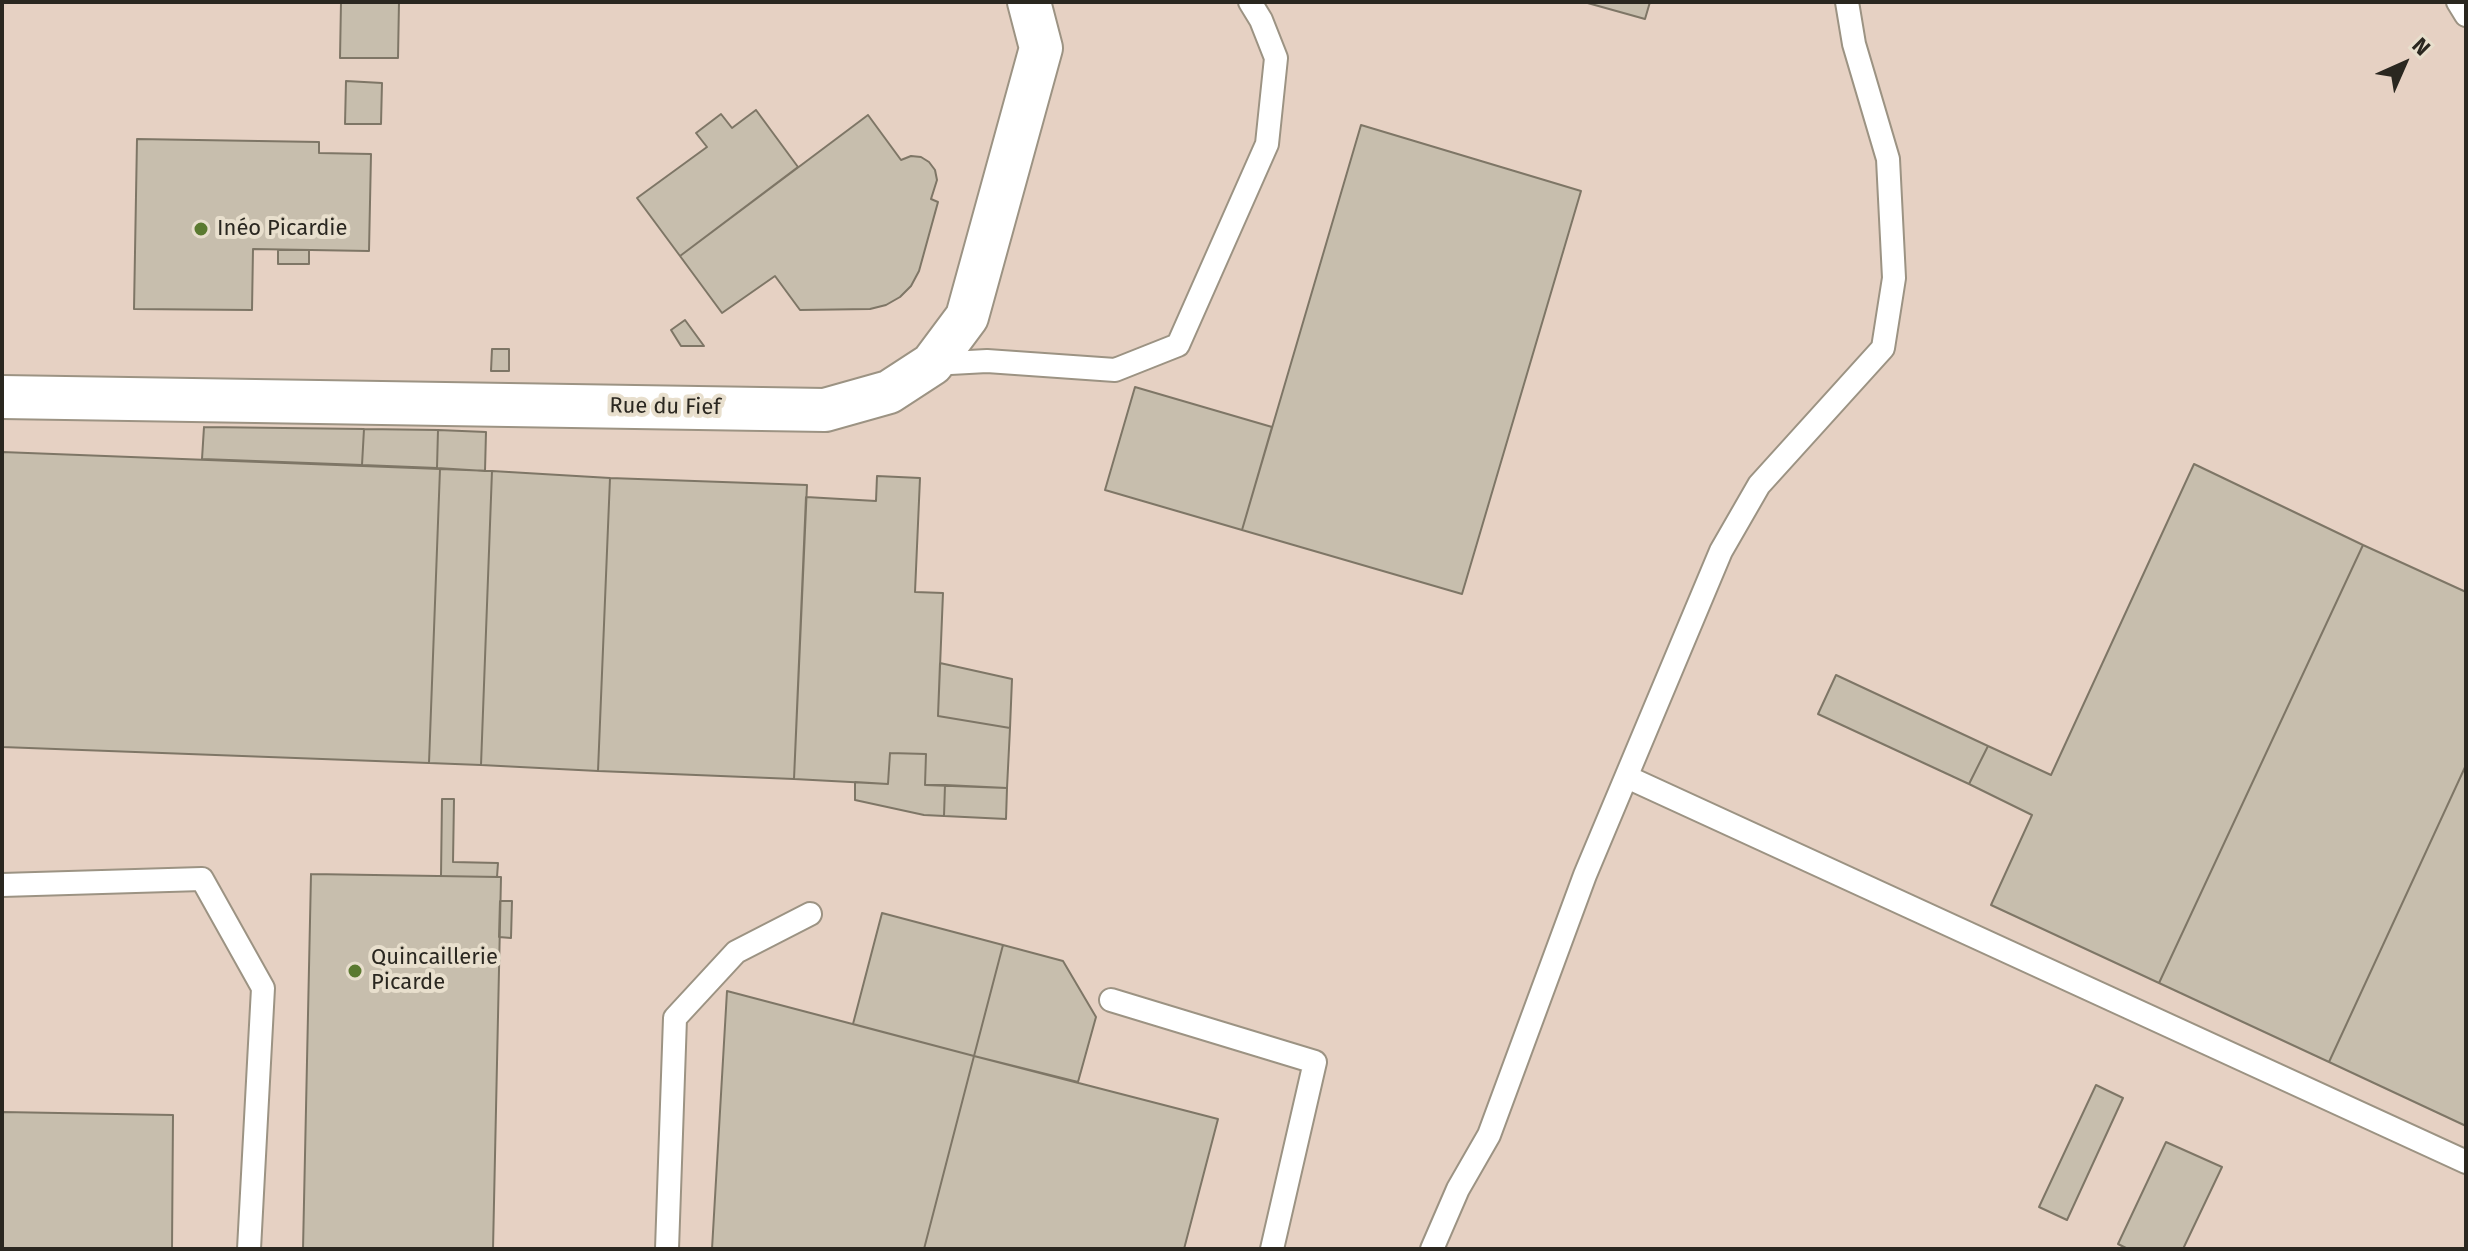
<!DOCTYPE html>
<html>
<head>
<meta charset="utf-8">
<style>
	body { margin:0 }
	#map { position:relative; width:2468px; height:1251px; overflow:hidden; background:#e8dfcd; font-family:"Fira Sans",sans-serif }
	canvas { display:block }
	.frame { position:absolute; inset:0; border:4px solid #2a2720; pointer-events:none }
	.north { position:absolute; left:2364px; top:24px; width:80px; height:80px; -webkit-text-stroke:6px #e8dfcd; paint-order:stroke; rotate:45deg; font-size:22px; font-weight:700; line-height:32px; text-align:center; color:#2a2720 }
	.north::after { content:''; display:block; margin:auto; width:28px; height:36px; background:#2a2720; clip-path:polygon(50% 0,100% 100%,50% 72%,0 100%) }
</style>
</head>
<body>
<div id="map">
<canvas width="2468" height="1251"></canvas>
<div class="frame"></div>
<div class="north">N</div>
</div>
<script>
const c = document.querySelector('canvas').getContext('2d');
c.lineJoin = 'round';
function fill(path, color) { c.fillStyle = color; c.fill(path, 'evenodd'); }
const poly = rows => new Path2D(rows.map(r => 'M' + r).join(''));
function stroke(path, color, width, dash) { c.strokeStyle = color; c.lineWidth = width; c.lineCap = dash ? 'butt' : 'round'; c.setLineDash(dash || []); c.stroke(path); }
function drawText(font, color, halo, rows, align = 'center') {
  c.font = font + ' "Fira Sans",sans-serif'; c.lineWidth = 8; c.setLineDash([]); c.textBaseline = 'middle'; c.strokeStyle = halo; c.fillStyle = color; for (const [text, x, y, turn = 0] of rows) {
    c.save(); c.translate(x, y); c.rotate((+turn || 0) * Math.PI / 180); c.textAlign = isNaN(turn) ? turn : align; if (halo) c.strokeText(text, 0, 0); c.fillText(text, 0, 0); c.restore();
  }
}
fill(poly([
	[2,2,2466,2,2466,1249,2,1249]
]), '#e6d1c3');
const building = poly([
	[341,2,399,2,398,58,340,58,341,2],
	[1584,2,1650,2,1645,19,1584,2],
	[346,81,382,83,381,124,345,124,346,81],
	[756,110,798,167,680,256,637,198,707,147,696,133,721,114,732,128,756,110],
	[868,115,901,160,911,156,921,157,929,162,935,170,937,180,931,199,938,202,919,271,911,286,900,297,886,305,870,309,800,310,775,276,722,313,680,256,868,115],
	[1361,125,1581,191,1462,594,1242,530,1361,125],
	[137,139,319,142,319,153,371,154,369,251,253,249,252,310,134,309,137,139],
	[278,250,309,250,309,264,278,264,278,250],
	[685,320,704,346,681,346,671,330,685,320],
	[492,349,509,349,509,371,491,371,492,349],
	[1135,387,1272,427,1242,530,1105,490,1135,387],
	[204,427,364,429,362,465,202,459,204,427],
	[364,429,438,430,437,468,362,465,364,429],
	[438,430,486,432,485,471,437,468,438,430],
	[2,452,440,469,429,763,2,747,2,452],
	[2194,464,2363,545,2159,983,1991,905,2032,815,1969,784,1988,746,2051,775,2194,464],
	[440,469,492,471,481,765,429,763,440,469],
	[492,471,610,478,598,771,481,765,492,471],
	[877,476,920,478,915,592,943,593,938,716,1010,728,1007,788,925,785,926,754,890,753,888,784,794,779,806,497,876,501,877,476],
	[610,478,807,485,794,779,598,771,610,478],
	[2363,545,2466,592,2466,765,2329,1062,2159,983,2363,545],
	[940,663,1012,679,1010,728,938,716,940,663],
	[1836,675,1988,746,1969,784,1818,714,1836,675],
	[890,753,926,754,925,785,945,785,944,816,924,815,855,800,855,782,888,784,890,753],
	[2466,765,2466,1126,2329,1062,2466,765],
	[945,785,1007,788,1006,819,944,816,945,785],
	[442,799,454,799,453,862,498,863,497,877,441,876,442,799],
	[311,874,501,877,493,1249,303,1249,311,874],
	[500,901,512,901,511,938,499,937,500,901],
	[882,913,1003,945,974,1056,853,1024,882,913],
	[1003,945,1063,961,1096,1017,1078,1082,974,1056,1003,945],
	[727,991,974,1056,924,1249,712,1249,727,991],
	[974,1056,1218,1119,1184,1249,924,1249,974,1056],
	[2096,1085,2123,1098,2067,1220,2039,1207,2096,1085],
	[2,1112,173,1115,172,1249,2,1249,2,1112],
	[2166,1142,2222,1167,2183,1249,2128,1249,2118,1244,2166,1142]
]);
fill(building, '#c7bead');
stroke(building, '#7e7666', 2);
const service = poly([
	[2458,2,2466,15],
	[932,364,987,361,1115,370,1178,345,1267,144,1276,58,1261,20,1250,2],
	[1627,777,2466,1162],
	[2,885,202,879,263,988,249,1249],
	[1111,1000,1315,1062,1272,1249],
	[667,1249,675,1018,736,952,810,914],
	[1432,1249,1458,1189,1489,1135,1585,875,1721,551,1759,485,1883,348,1894,278,1888,159,1854,44,1847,2]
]);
const minor = poly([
	[2,397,825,410,889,392,932,364,967,317,1041,48,1029,2]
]);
stroke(service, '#9c9383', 26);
stroke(minor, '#9c9383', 46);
stroke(service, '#fff', 22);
stroke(minor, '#fff', 42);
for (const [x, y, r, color] of [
	[201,229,8,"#5b7a30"],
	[355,971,8,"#5b7a30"]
]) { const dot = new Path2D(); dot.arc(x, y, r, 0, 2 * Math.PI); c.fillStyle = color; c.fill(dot); stroke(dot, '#e8dfcd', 3); }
drawText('22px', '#2a2720', '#e8dfcd', [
	["Inéo Picardie",217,229],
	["Quincaillerie",371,958],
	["Picarde",371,983]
], 'left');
drawText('22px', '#2a2720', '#e8dfcd', [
	["Rue du Fief",665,407,1]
]);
</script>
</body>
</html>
